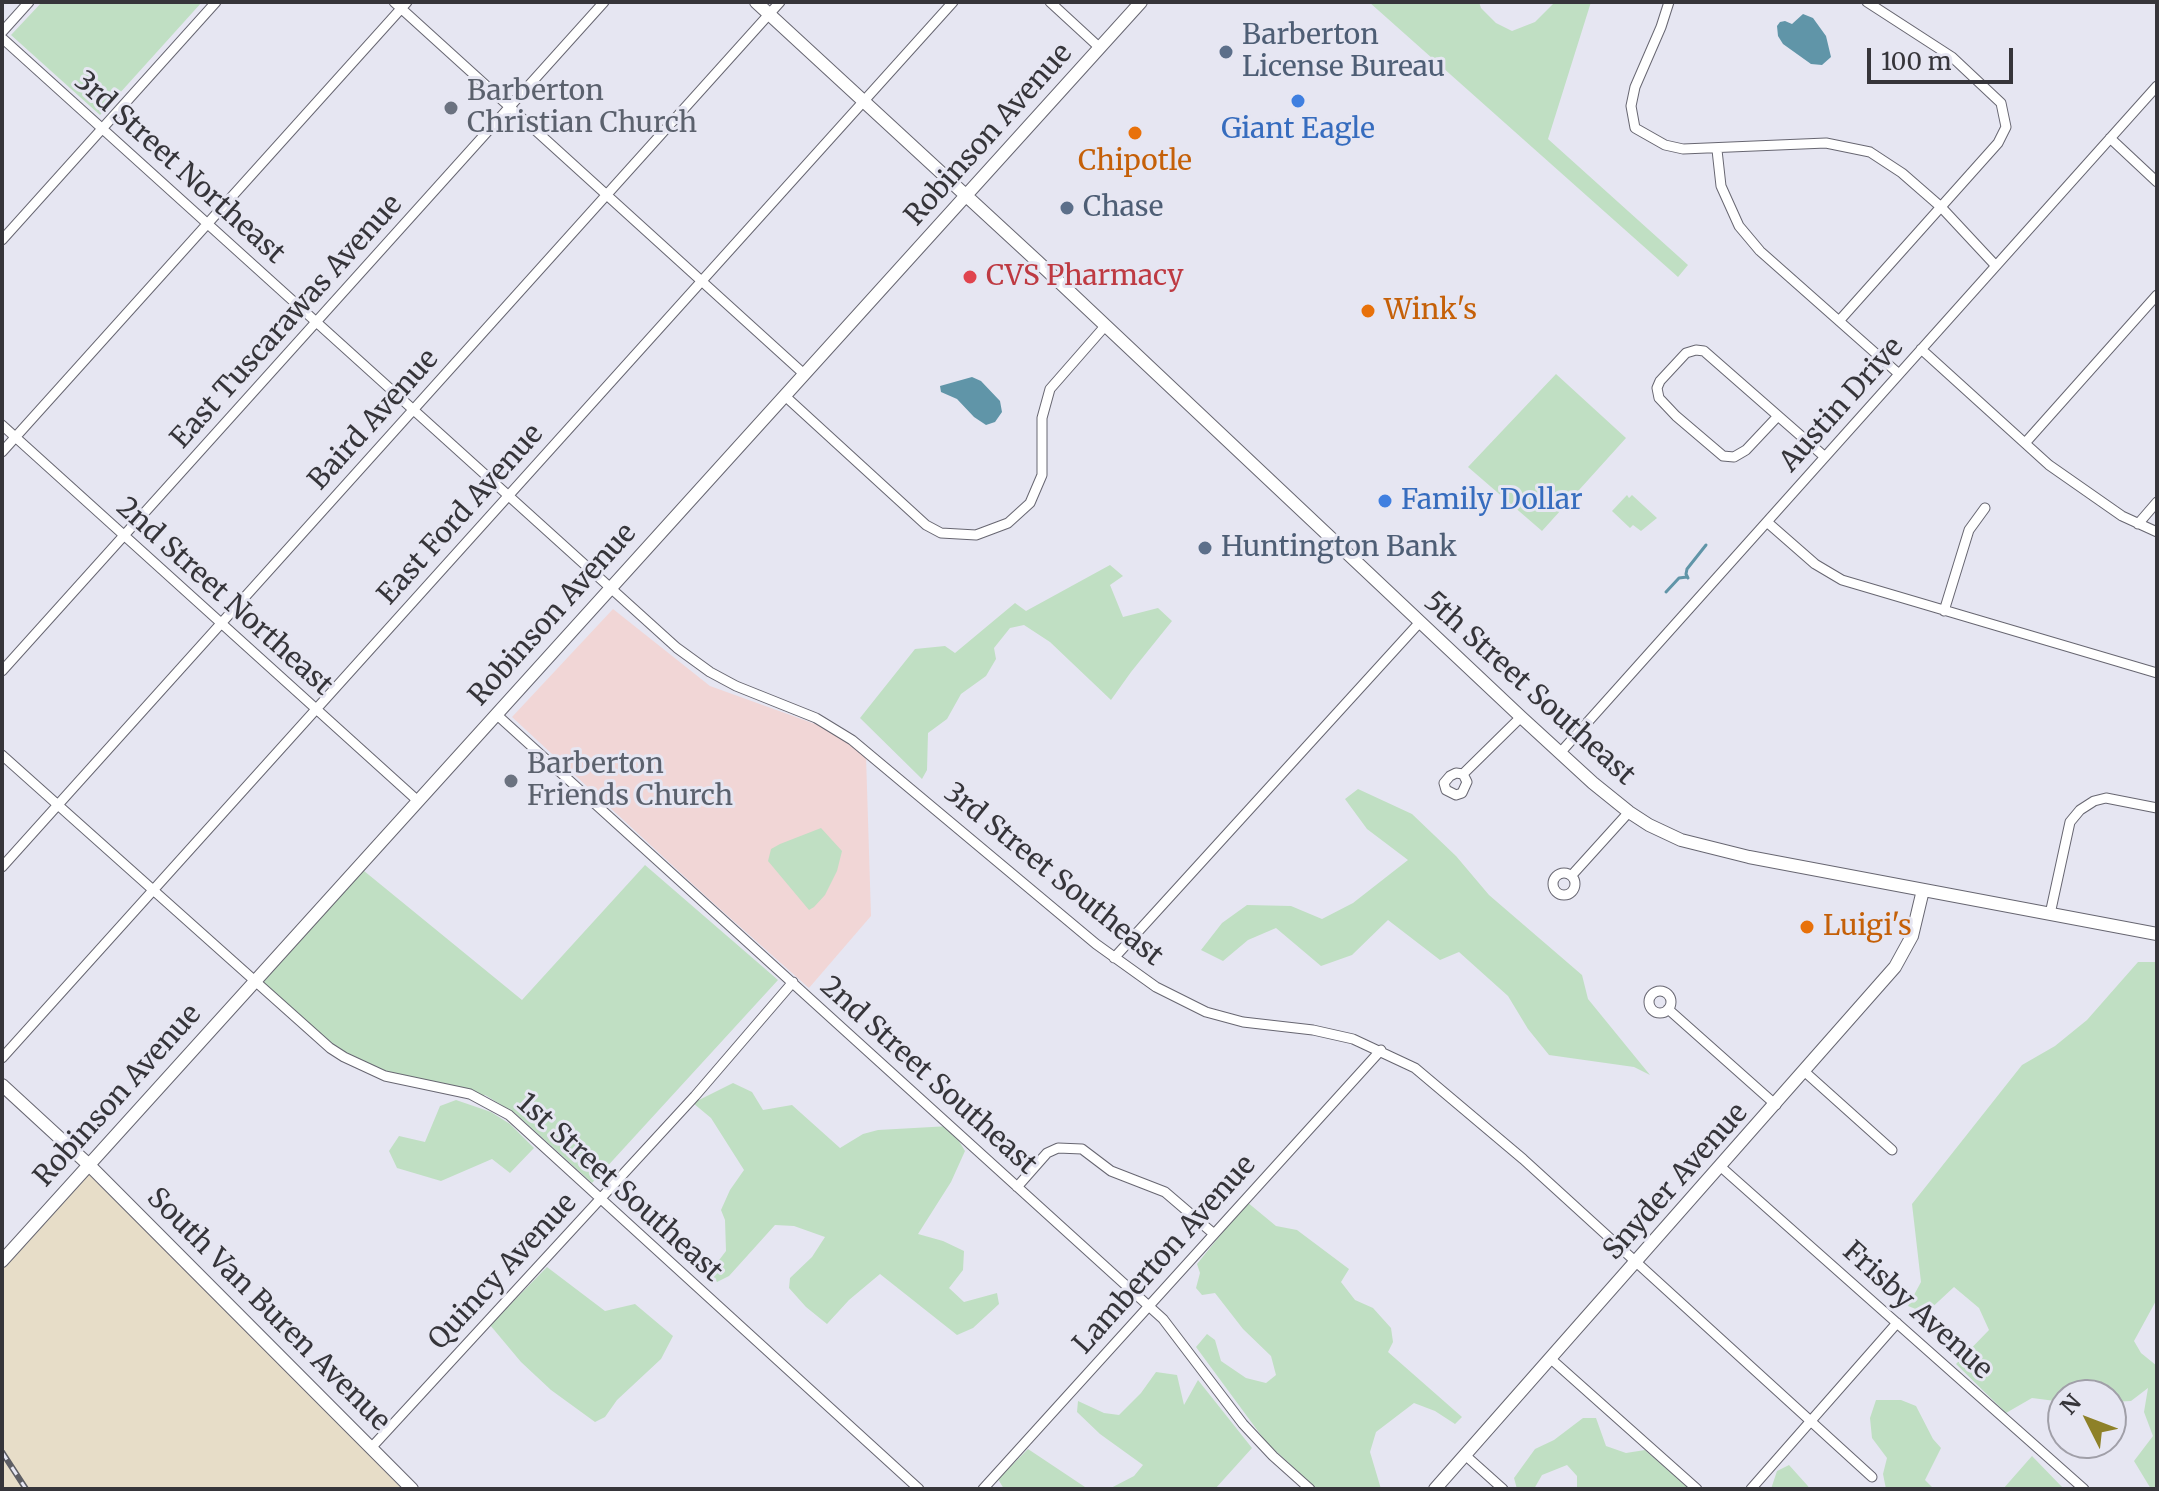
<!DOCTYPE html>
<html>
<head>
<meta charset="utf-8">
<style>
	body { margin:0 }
	#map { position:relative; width:2159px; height:1491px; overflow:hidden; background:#e6e6f2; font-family:Merriweather,serif }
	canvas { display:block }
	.frame { position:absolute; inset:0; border:4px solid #36353a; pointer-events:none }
	.north { position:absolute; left:2047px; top:1379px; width:80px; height:80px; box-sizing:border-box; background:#e6e6f2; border:2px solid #a09fa8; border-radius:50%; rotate:312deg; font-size:22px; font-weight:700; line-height:32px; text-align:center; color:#36353a }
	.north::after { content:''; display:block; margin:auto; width:28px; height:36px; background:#8e8128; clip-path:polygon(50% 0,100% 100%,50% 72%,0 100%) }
	.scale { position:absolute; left:1867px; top:48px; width:146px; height:36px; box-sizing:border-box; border:4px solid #36353a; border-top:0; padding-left:10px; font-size:24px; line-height:28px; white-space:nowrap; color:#36353a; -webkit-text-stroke:6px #e6e6f2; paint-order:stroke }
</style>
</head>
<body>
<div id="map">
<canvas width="2159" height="1491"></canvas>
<div class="frame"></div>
<div class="north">N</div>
<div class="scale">100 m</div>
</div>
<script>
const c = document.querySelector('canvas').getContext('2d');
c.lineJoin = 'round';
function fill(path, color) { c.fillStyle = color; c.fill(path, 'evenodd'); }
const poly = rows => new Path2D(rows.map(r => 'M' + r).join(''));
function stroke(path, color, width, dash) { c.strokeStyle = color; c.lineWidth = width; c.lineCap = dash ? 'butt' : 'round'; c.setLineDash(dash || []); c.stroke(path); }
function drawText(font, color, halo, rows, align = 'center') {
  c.font = font + ' Merriweather,serif'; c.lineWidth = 6; c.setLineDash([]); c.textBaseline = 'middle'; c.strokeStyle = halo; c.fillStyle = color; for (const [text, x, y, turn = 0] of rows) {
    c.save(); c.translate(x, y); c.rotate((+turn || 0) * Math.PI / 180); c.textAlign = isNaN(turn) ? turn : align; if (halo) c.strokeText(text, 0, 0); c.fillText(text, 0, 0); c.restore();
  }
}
fill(poly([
	[89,1165,412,1489,2,1489,2,1261]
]), '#e7ddc8');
fill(poly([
	[613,609,710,686,829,729,866,756,871,916,809,988,711,901,512,717]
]), '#f1d6d6');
fill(poly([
	[42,2,202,2,100,115,11,35],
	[1369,2,1479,2,1481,8,1496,23,1512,31,1535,22,1555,2,1591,2,1548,139,1688,265,1678,277],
	[1556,374,1626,438,1542,531,1468,467],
	[1627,495,1629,498,1632,495,1657,518,1641,531,1633,525,1630,528,1612,511],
	[1110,565,1123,576,1110,585,1123,617,1158,608,1172,621,1131,672,1111,700,1050,642,1024,625,1010,628,994,648,996,659,986,676,961,694,947,719,928,733,927,770,922,779,860,718,915,649,945,646,955,653,1015,603,1026,611],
	[1358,789,1412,814,1456,856,1489,895,1582,975,1588,999,1650,1075,1634,1067,1549,1055,1528,1029,1508,996,1459,952,1440,960,1388,920,1352,955,1321,966,1276,928,1248,940,1223,961,1201,950,1222,923,1247,905,1291,906,1322,919,1353,903,1408,860,1367,829,1345,799],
	[821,828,842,851,837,871,825,895,814,907,809,910,768,861,771,849,780,844],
	[645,865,778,980,592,1183,516,1114,485,1095,480,1098,410,1082,344,1057,253,981,358,866,522,1000],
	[2138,962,2157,962,2157,1299,2134,1341,2141,1353,2157,1366,2157,1489,2151,1489,2134,1461,2153,1436,2144,1412,2148,1388,2131,1401,2111,1402,2111,1395,2063,1395,2063,1402,2032,1398,2006,1413,1956,1364,1989,1330,1979,1308,1954,1287,1926,1313,1908,1306,1921,1282,1912,1204,2022,1065,2055,1046,2087,1020],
	[733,1083,752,1092,763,1110,792,1105,840,1148,863,1134,878,1130,950,1126,965,1151,951,1182,918,1234,943,1241,964,1251,963,1270,949,1288,964,1302,997,1293,999,1304,973,1328,957,1335,880,1274,849,1300,827,1324,806,1307,789,1288,790,1278,812,1257,825,1237,794,1226,775,1225,729,1276,717,1282,710,1272,726,1251,725,1220,721,1210,730,1190,744,1170,711,1118,693,1103],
	[456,1100,491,1112,510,1124,534,1148,510,1173,492,1159,441,1181,397,1168,389,1151,399,1136,425,1142,440,1106],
	[1247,1202,1276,1226,1297,1230,1349,1269,1341,1282,1355,1300,1373,1308,1391,1328,1393,1342,1388,1352,1462,1417,1455,1424,1435,1411,1414,1403,1376,1432,1370,1452,1381,1489,1317,1489,1266,1442,1196,1347,1207,1334,1215,1340,1221,1361,1246,1378,1266,1383,1276,1375,1271,1356,1243,1329,1215,1293,1202,1295,1196,1288,1200,1273,1197,1264],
	[547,1267,605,1311,635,1304,673,1336,661,1359,617,1400,605,1417,595,1422,551,1390,521,1362,490,1325],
	[1156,1372,1177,1375,1184,1405,1198,1380,1252,1448,1215,1489,1109,1489,1134,1476,1143,1465,1100,1434,1077,1412,1078,1401,1104,1413,1119,1415,1141,1393],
	[1876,1400,1901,1400,1916,1406,1933,1439,1941,1448,1925,1480,1934,1489,1886,1489,1883,1474,1887,1458,1872,1438,1870,1418],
	[1583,1418,1596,1418,1606,1446,1626,1453,1645,1450,1691,1489,1580,1489,1577,1487,1577,1476,1567,1465,1542,1475,1534,1489,1517,1489,1514,1478,1535,1449,1554,1440],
	[1028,1449,1088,1489,1004,1489,998,1479],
	[2032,1456,2064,1489,2003,1489],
	[1789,1465,1807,1485,1810,1489,1771,1489,1777,1471]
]), '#c0dfc3');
fill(poly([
	[1803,14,1813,18,1826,36,1831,57,1822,65,1811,64,1783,44,1778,36,1777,26,1780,22,1785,21,1792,24],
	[972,377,981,381,1000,401,1002,412,995,422,986,425,974,417,957,399,941,392,940,386]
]), '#6095a8');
stroke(poly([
	[1688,578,1686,574,1687,569,1706,545],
	[1666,592,1679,578,1687,577]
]), '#6095a8', 3);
const street = poly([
	[394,2,804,374],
	[1050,2,1100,48],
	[1669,2,1661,27,1635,87,1631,106,1635,128,1665,145,1683,149,1826,143,1870,152,1902,173,1941,207,1996,266],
	[2,32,29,2],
	[2,38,677,648,710,672,736,686,816,718,852,740,1096,944,1156,987,1206,1012,1243,1022,1313,1030,1353,1039,1415,1068,1523,1159,1872,1477],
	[2110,138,2157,182],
	[1717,150,1721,186,1739,226,1760,251,1899,374],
	[2,240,216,2],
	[1839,321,1998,143,2006,127,2001,103,1952,57,1867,2],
	[1921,349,2049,465,2122,516,2157,532],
	[785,396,926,525,941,533,976,535,1008,523,1030,503,1042,475,1042,418,1050,389,1106,325],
	[1778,416,1746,450,1734,457,1723,456,1676,416,1659,398,1657,388,1660,381,1686,353,1696,350,1704,351,1825,457],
	[2,425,418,801],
	[2026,442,2157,295],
	[2,452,407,2],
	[1767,522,1815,564,1842,580,2157,673],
	[2138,524,2157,502],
	[1944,611,1969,530,1985,508],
	[2,671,604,2],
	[496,714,1163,1319,1243,1424,1273,1456,1310,1489],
	[1560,753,2157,86],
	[2,755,330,1048,344,1057,385,1076,470,1094,509,1115,919,1489],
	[1463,774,1467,782,1462,793,1456,795,1446,790,1444,783,1450,776,1456,773,1463,774,1521,717],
	[2,867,780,2],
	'1553 884a11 11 0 1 1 22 0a11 11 0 1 1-22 0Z',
	[1572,875,1629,812],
	[2050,914,2070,822,2080,810,2094,801,2106,798,2157,808],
	[1114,958,1420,622],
	'1649 1002a11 11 0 1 1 22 0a11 11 0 1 1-22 0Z',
	[1668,1009,1776,1105],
	[2,1058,953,2],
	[1805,1072,1892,1150],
	[1721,1167,2084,1489],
	[1017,1187,1047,1153,1058,1148,1082,1149,1111,1171,1165,1192,1214,1234],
	[1551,1359,1697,1489],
	[371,1448,695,1096,793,982],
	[1465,1455,1503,1489],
	[983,1489,1381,1050],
	[1751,1489,1897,1323]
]);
const secondary = poly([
	[756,2,1037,261,1521,717,1593,783,1629,812,1649,825,1681,840,1749,857,2157,934],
	[2,1085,89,1165,412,1489],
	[2,1261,1141,2],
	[1435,1489,1895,967,1912,936,1923,890]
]);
stroke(street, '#676671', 11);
stroke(secondary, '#676671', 14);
stroke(street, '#fff', 9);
stroke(secondary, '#fff', 12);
const rail = poly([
	[2,1452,26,1489]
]);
stroke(rail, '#5e5e64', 6);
stroke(rail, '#e6e6f2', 3, [9]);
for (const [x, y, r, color] of [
	[1226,52,8,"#5c6f8a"],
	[1298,101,8,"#3f7fe0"],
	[451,108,8,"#6b7280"],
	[1135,133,8,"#e8710a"],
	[1067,208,8,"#5c6f8a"],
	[970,277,8,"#e0444e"],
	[1368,311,8,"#e8710a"],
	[1385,501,8,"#3f7fe0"],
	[1205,548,8,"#5c6f8a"],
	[511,781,8,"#6b7280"],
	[1807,927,8,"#e8710a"]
]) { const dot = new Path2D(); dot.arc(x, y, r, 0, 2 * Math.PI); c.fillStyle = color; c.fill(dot); stroke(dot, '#e6e6f2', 3); }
drawText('28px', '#4e5e75', '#e6e6f2', [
	["Barberton",1242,36],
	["License Bureau",1242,68],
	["Chase",1083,208],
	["Huntington Bank",1221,548]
], 'left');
drawText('28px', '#5b616d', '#e6e6f2', [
	["Barberton",467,92],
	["Christian Church",467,124],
	["Barberton",527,765],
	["Friends Church",527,797]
], 'left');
drawText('28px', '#366cbe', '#e6e6f2', [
	["Giant Eagle",1298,130],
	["Family Dollar",1401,501,"left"]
]);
drawText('28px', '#36353a', '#e6e6f2', [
	["Robinson Avenue",989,135,-48],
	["3rd Street Northeast",179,168,42],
	["East Tuscarawas Avenue",287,322,-48],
	["Austin Drive",1842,405,-48],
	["Baird Avenue",374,420,-48],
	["East Ford Avenue",461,515,-48],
	["2nd Street Northeast",224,597,42],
	["Robinson Avenue",553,615,-48],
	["5th Street Southeast",1529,689,42],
	["3rd Street Southeast",1053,875,39],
	["2nd Street Southeast",928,1076,42],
	["Robinson Avenue",118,1096,-48],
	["Snyder Avenue",1676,1182,-48],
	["1st Street Southeast",619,1188,42],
	["Lamberton Avenue",1165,1255,-48],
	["Quincy Avenue",503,1272,-47],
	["South Van Buren Avenue",268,1310,45],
	["Frisby Avenue",1917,1311,42]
]);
drawText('28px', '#c56008', '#e6e6f2', [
	["Chipotle",1135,162,"center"],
	["Wink's",1384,311],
	["Luigi's",1823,927]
], 'left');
drawText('28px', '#be3a42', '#e6e6f2', [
	["CVS Pharmacy",986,277]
], 'left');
</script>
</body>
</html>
